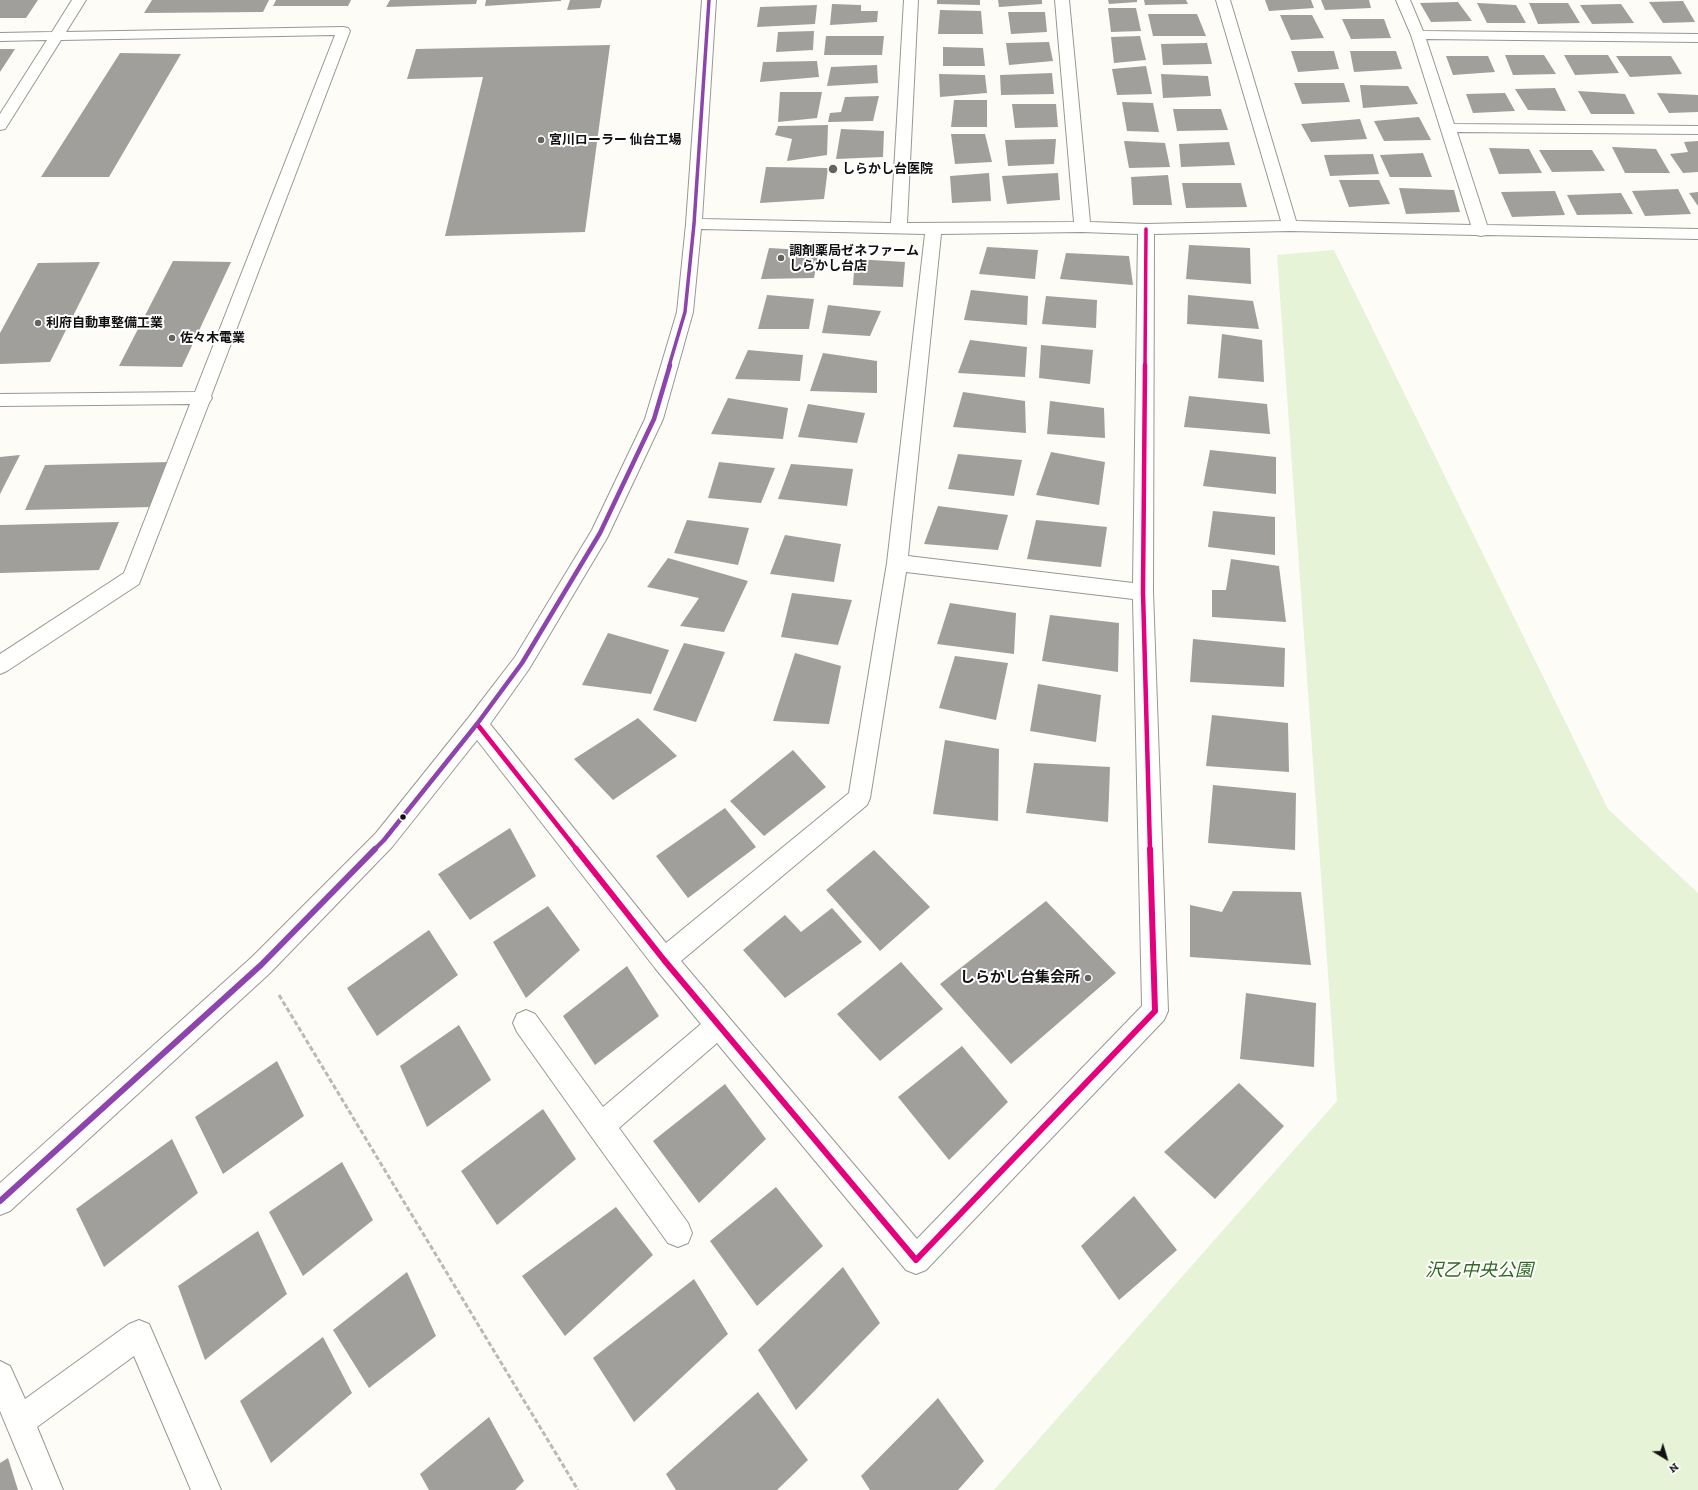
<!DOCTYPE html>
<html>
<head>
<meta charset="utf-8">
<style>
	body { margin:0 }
	#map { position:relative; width:1698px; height:1490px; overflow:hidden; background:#fdfcf7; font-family:"Zilla Slab",serif }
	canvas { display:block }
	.north { position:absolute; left:1646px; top:1438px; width:40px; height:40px; -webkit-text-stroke:3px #fff; paint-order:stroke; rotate:142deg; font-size:11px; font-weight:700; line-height:16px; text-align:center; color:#111 }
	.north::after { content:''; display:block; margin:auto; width:14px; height:18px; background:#111; clip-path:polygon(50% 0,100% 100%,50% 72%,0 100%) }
</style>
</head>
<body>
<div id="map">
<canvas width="1698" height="1490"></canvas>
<div class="north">N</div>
</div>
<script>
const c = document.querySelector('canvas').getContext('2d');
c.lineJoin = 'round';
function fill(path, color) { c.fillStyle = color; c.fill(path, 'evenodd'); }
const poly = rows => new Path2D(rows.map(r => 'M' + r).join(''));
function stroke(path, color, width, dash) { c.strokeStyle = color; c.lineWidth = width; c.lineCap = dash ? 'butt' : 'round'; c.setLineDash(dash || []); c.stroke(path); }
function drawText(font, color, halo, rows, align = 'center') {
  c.font = font + ' "Zilla Slab","Noto Sans JP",serif'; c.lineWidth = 4; c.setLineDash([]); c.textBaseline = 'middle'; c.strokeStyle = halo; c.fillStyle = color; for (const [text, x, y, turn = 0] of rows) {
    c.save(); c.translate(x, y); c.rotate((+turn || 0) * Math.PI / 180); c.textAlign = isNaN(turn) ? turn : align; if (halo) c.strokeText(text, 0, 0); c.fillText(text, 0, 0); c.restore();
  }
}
fill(poly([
	[1334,250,1608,809,1698,893,1698,1490,994,1490,1337,1101,1277,255]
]), '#e7f3d7');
fill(poly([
	[0,0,38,0,26,18,0,18],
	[152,0,269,0,263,12,144,13],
	[276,0,351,0,348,6,273,6],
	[390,0,477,0,476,4,386,7],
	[486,0,561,0,561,1,485,6],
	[570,0,602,0,600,8,567,10],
	[937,0,980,0,980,5,937,4],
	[998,0,1042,0,1042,4,999,7],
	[1108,0,1137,0,1137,2,1109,4],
	[1144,0,1186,0,1188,4,1145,5],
	[1265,0,1311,0,1314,8,1269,11],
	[1321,0,1369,0,1371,8,1325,10],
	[1683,1,1695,22,1663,23,1649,2],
	[1458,2,1472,21,1431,22,1420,3],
	[1477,3,1516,5,1526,23,1487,23],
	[1529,3,1568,3,1580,23,1538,24],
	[832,4,861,5,861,11,878,11,877,22,830,25],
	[1621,4,1634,23,1592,24,1580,5],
	[817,5,815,24,757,27,760,7],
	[1108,8,1136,8,1141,31,1111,32],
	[940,10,981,11,983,34,938,34],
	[1008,12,1045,12,1047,32,1011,34],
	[1148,14,1197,14,1206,36,1153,36],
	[1280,15,1312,15,1324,38,1291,40],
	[1342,19,1384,19,1391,38,1351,39],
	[814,31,813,50,776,52,778,32],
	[826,36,884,36,882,55,824,55],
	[1140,36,1146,60,1114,63,1111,37],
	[1049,42,1053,61,1009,65,1006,43],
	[1207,43,1212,64,1163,65,1161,44],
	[610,45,585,232,445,236,483,77,407,79,416,49],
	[943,47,983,48,985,66,943,66],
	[0,49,15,49,0,72],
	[1291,51,1334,51,1339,69,1298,72],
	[1350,51,1396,51,1402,69,1354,72],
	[120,53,181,54,109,177,41,177],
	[1505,55,1544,55,1556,74,1513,75],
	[1564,55,1608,55,1619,73,1575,75],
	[1446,56,1488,56,1495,72,1453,75],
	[1616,56,1671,56,1682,74,1630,77],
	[817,61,819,77,760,82,763,62],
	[877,65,878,83,827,86,831,67],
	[1146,66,1152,94,1117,95,1112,69],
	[1052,73,1054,94,1001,95,1000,75],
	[939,74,985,75,987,93,940,97],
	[1161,74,1208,76,1211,96,1163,98],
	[1294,83,1344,83,1350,102,1302,104],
	[1360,85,1408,86,1418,104,1363,108],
	[1555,88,1566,111,1528,110,1515,89],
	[1578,91,1625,94,1635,114,1591,114],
	[780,92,822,92,817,118,778,122],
	[1505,93,1515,111,1473,113,1466,94],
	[1657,93,1698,95,1698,112,1669,113],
	[879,96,873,121,828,122,830,113,841,112,845,97],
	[954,100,987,100,987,127,951,127],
	[1122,102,1153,103,1159,132,1127,131],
	[1012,104,1056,104,1058,127,1015,128],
	[1173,109,1221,109,1228,130,1177,131],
	[1419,117,1431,140,1384,141,1374,121],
	[1360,119,1367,139,1311,142,1301,124],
	[828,125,827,155,787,161,792,139,775,135,778,126],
	[841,129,884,131,883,157,836,159],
	[951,134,985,134,992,162,955,164],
	[1056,139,1054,164,1008,166,1005,140],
	[1124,141,1165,143,1170,167,1129,168],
	[1698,141,1698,172,1683,173,1670,154,1688,152,1684,142],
	[1229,142,1235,165,1181,167,1179,144],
	[1612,147,1656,149,1670,173,1625,173],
	[1489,148,1529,149,1542,173,1499,174],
	[1539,150,1592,150,1605,171,1552,172],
	[1423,153,1432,177,1390,177,1380,155],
	[1373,154,1379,174,1330,176,1324,155],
	[766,167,828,168,824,199,760,203],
	[989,173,991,201,952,203,950,176],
	[1058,173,1060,200,1007,204,1002,176],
	[1168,175,1172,205,1133,205,1131,177],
	[1339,180,1379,180,1390,204,1349,207],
	[1182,183,1241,183,1247,207,1186,208],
	[1399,188,1454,190,1460,212,1406,214],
	[1678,189,1691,214,1645,216,1632,191],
	[1555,191,1565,215,1512,217,1501,192],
	[1698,192,1698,206,1689,193],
	[1621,193,1633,214,1577,215,1567,195],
	[1189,245,1250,248,1251,284,1186,279],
	[987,247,1038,250,1035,279,979,274],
	[769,248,819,251,814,278,761,279],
	[1066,253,1129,256,1133,285,1060,279],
	[855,259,905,262,903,287,853,285],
	[173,261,231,262,182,367,119,366],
	[100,262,50,362,0,364,0,333,38,263],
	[971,290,1028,296,1027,325,964,320],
	[767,295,814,299,809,329,758,329],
	[1188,295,1253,301,1259,329,1187,324],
	[1046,296,1097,300,1096,328,1042,324],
	[828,305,881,311,870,336,822,333],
	[1222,334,1262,340,1264,382,1218,378],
	[970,340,1027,347,1025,377,958,373],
	[1041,345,1093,350,1090,384,1039,378],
	[748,350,803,355,800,381,735,379],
	[823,353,877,361,877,393,810,391],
	[963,392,1025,401,1026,433,953,427],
	[1189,396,1267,404,1270,434,1184,427],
	[728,398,788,408,783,439,711,434],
	[1050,401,1104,408,1105,438,1047,434],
	[808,404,865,413,857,443,798,437],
	[1210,450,1276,457,1276,494,1203,486],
	[1051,452,1105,462,1099,505,1036,495],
	[958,454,1022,460,1014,496,948,489],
	[20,455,0,494,0,457],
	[170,462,153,507,25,510,45,465],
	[719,462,775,468,761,503,708,498],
	[791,464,853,469,847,506,778,499],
	[938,506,1008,515,998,550,924,544],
	[1213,511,1275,517,1275,555,1208,547],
	[687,520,749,528,738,565,674,553],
	[1036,520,1107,527,1101,567,1027,559],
	[119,522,99,570,0,573,0,525],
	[785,535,841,544,834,582,770,574],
	[668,558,748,581,724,632,680,626,699,598,647,587],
	[1231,559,1279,566,1286,622,1212,617,1212,590,1226,590],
	[792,593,852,600,838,645,781,637],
	[950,603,1016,613,1014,654,937,644],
	[1050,615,1119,623,1118,672,1042,661],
	[608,633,669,650,651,694,582,685],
	[1193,639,1285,648,1284,687,1190,682],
	[684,643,725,652,696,722,653,710],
	[795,653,841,666,829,724,773,721],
	[955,656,1008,663,996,720,939,708],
	[1038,684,1101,695,1096,742,1030,731],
	[1212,715,1288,723,1289,772,1206,766],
	[638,718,677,756,613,800,574,759],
	[945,740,999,749,998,821,933,814],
	[793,750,826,787,764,836,730,801],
	[1034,763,1110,767,1108,822,1026,813],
	[1213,785,1296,793,1295,850,1208,843],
	[725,808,756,847,688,898,656,856],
	[510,828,536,876,470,920,438,874],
	[874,850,930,907,880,951,826,890],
	[1233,891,1301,892,1311,965,1190,957,1190,905,1222,912],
	[1046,901,1116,973,1011,1064,940,984],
	[548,906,580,950,526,998,493,942],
	[832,908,862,942,785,998,743,950,785,915,801,932],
	[429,930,458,975,377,1036,347,988],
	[901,962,943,1009,880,1061,837,1014],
	[627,966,659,1016,595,1065,563,1016],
	[1246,993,1316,1003,1314,1067,1240,1059],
	[459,1025,491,1080,427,1127,400,1066],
	[962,1046,1008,1102,949,1160,898,1097],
	[277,1061,304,1116,223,1174,195,1117],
	[1239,1083,1284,1126,1215,1199,1164,1152],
	[725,1084,766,1139,699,1203,653,1141],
	[543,1109,576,1159,497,1225,461,1171],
	[172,1139,198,1193,104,1267,76,1209],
	[342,1162,373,1220,303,1276,269,1212],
	[776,1187,823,1246,757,1306,710,1241],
	[1134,1196,1177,1250,1119,1300,1081,1246],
	[616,1207,653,1255,565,1336,522,1276],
	[258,1231,287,1294,205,1360,178,1286],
	[843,1267,880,1323,796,1410,758,1350],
	[407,1272,436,1336,369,1388,333,1330],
	[694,1279,728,1334,634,1422,593,1358],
	[323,1337,352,1393,271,1463,240,1401],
	[758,1392,808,1460,777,1490,676,1490,666,1474],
	[938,1398,984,1461,958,1490,870,1490,861,1476],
	[489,1417,524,1481,515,1490,429,1490,420,1474],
	[8,1458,18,1490,0,1490,0,1463]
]), '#a19f9c');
const minor = poly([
	[72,0,86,0,66,32,343,27,348,28,350,31,211,396,212,398,209,403,139,584,7,671,0,674,0,654,124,573,190,404,0,406,0,394,195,392,335,35,61,40,7,126,5,129,0,130,0,114,47,40,0,41,0,33,52,32,72,0],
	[702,0,716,0,702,219,891,223,904,0,918,0,907,223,1074,222,1055,0,1069,0,1090,222,1146,224,1281,221,1216,0,1230,0,1296,221,1471,225,1411,35,1396,0,1410,0,1423,31,1698,34,1698,42,1426,39,1454,124,1698,126,1698,134,1457,132,1487,225,1698,229,1698,239,1486,235,1481,236,1476,235,1290,231,1154,234,1153,592,1168,1011,1164,1020,926,1270,916,1274,906,1270,717,1043,619,1128,688,1223,692,1233,688,1243,678,1247,668,1243,591,1136,517,1032,513,1023,517,1014,526,1010,535,1014,603,1107,701,1024,655,968,477,740,392,847,270,973,10,1211,0,1215,0,1183,252,957,376,833,469,717,515,657,592,530,645,419,677,312,686,224,702,0],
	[701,229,925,234,887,563,849,793,666,943,490,724,529,669,607,538,663,419,693,312,701,229],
	[1082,232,1138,234,1133,583,908,556,941,234,1082,232],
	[906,572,1133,599,1142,1006,917,1239,681,961,867,805,870,798,906,572],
	[139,1320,149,1324,221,1490,191,1490,134,1356,37,1427,63,1490,33,1490,0,1411,0,1361,10,1366,25,1399,129,1324,139,1320]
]);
stroke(minor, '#979795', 2);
stroke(poly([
	[279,995,578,1490]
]), '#b9b9b8', 3, [5, 2.5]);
fill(minor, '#fffffe');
stroke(poly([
	[1145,366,1146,229]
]), '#e5007d', 3.5);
stroke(poly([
	[1145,365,1143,592,1150,850],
	[477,724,577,850]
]), '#e5007d', 4.5);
stroke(poly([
	[576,849,664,960,916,1260,1155,1011,1150,849]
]), '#e5007d', 6);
stroke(poly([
	[669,366,685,312,694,224,709,0]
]), '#8e44ad', 3.5);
stroke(poly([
	[374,850,384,840,477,724,522,663,600,533,654,419,670,365]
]), '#8e44ad', 4.5);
stroke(poly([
	[0,1201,261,965,375,849]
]), '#8e44ad', 6);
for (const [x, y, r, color] of [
	[541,140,4,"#646362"],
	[833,169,5,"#646362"],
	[781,258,4,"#646362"],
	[38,323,4,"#646362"],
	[172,338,4,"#646362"],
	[403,817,3.5,"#111"],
	[1088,978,4,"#646362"]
]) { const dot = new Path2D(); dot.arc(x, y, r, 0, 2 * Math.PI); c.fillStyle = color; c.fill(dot); stroke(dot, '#fff', 1.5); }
drawText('bold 13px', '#111', '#fff', [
	["宮川ローラー 仙台工場",549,140],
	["しらかし台医院",842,169],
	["調剤薬局ゼネファーム",789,251],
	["しらかし台店",789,266],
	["利府自動車整備工業",46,323],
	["佐々木電業",180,338]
], 'left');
drawText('bold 15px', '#111', '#fff', [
	["しらかし台集会所",1080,978]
], 'right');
drawText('italic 18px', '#2f6b1f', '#fff', [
	["沢乙中央公園",1479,1271]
]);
</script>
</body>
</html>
